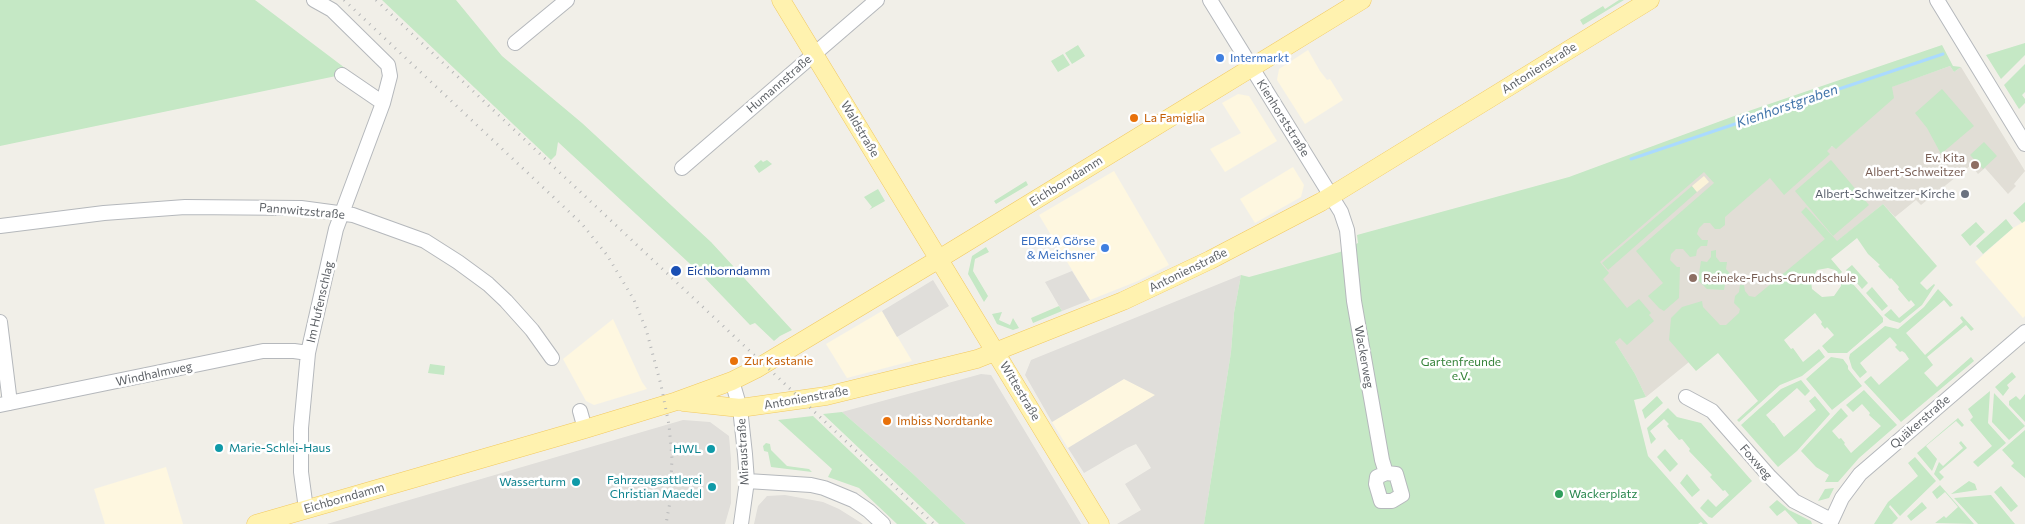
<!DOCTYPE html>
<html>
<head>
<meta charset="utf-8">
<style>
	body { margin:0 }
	canvas { display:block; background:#f1efe8 }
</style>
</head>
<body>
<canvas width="2025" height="524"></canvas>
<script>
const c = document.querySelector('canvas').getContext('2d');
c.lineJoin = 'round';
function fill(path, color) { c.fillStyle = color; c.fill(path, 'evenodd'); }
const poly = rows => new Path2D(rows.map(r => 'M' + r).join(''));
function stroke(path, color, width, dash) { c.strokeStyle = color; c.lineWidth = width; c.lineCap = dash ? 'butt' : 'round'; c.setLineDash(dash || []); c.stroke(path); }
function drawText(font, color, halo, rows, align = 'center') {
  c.font = font + ' Commissioner,sans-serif'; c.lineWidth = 5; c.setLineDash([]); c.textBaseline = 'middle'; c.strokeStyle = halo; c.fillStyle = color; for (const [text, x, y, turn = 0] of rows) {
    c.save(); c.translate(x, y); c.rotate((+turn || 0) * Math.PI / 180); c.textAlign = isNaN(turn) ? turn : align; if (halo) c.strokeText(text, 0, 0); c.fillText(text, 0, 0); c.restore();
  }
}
fill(poly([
	[1308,50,1320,71,1327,80,1330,79,1343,100,1305,124,1277,80,1279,69],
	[1238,94,1249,96,1277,141,1225,172,1210,149,1241,133,1222,103],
	[1293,167,1304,185,1301,197,1255,223,1240,199],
	[1114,171,1169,265,1138,281,1090,300,1039,215],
	[2025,221,2025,316,2023,318,1975,262,2013,228],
	[882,311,912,361,847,378,826,344],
	[613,319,642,382,647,389,594,405,586,401,563,359],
	[1124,379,1156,395,1068,448,1052,422],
	[166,467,183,524,105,524,94,489]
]), '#fef7e0');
fill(poly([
	[1072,271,1090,300,1062,311,1045,282],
	[1241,275,1234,313,1231,352,1204,524,1117,524,1141,510,1125,484,1151,468,1144,456,1136,444,1127,448,1084,473,1068,448,1155,395,1124,379,1052,422,1025,375,1031,360],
	[933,280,949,306,897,337,882,311],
	[981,374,991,375,1081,524,966,524,911,472,842,412],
	[683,420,710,422,729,436,731,459,731,503,725,524,327,524],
	[785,495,823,502,839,509,863,524,754,524,758,506,767,496]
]), '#e0deda');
fill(poly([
	[1950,66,1954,72,1961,67,2025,171,2014,184,2016,186,2008,194,1985,168,1978,174,1971,165,1921,205,1916,200,1895,217,1883,204,1646,397,1635,374,1615,342,1587,268,1702,169,1747,185,1833,146,1836,148,1856,131,1891,87]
]), '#e1ded6');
fill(poly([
	[0,0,255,0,345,68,341,75,0,146],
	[382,0,456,0,502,56,582,123,711,242,792,330,780,336,774,341,755,323,750,325,701,274,558,142,556,155,551,160],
	[1619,0,1624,0,1583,25,1580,20,1603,6,1605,9],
	[2025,43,2025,55,2001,79,1986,55],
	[1078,45,1085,56,1072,64,1065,53],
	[1942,45,1953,66,1961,67,1954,72,1950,66,1892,87,1894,98,1836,149,1832,146,1827,151,1830,154,1784,195,1770,178,1725,217,1725,225,1720,229,1715,229,1710,223,1704,223,1699,228,1697,234,1702,240,1708,240,1707,246,1701,246,1697,250,1696,256,1690,257,1683,249,1676,249,1671,254,1670,260,1677,267,1680,267,1679,298,1664,311,1659,308,1648,296,1663,283,1636,251,1714,183,1704,172,1600,262,1609,273,1603,279,1627,308,1639,299,1651,313,1649,315,1654,321,1627,345,1620,338,1615,342,1635,374,1646,397,1634,400,1648,456,1708,524,1703,524,1701,522,1698,524,1204,524,1231,352,1234,313,1241,275,1249,277,1340,252,1358,243,1357,235,1569,177,1737,115],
	[1063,54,1070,65,1058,72,1051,61],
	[2025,64,2025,92,2022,95,2025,99,2025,103,2019,109,2004,85],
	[1942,89,1974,126,1941,154,1927,128,1915,113],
	[1984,142,1997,156,1983,169,1970,155],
	[761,160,763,162,767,160,772,164,759,173,754,166],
	[1831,160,1869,205,1833,236,1795,191],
	[1026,181,1028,185,996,204,994,201],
	[1692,186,1697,192,1608,270,1602,263],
	[878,189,885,201,869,210,872,207,864,197],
	[2025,202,2025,221,2022,223,2013,213],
	[1883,204,1937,266,1920,283,1927,290,1934,284,1935,285,1922,305,1900,323,1890,320,1884,315,1891,309,1899,318,1915,305,1911,300,1909,302,1898,289,1899,287,1891,278,1890,279,1878,266,1880,265,1868,254,1857,238,1831,259,1842,272,1839,275,1835,270,1828,268,1817,270,1811,281,1812,289,1822,297,1834,296,1841,286,1841,278,1845,275,1883,318,1883,322,1847,353,1828,353,1822,346,1834,335,1827,327,1825,329,1821,324,1822,322,1815,313,1784,340,1791,349,1793,348,1803,362,1819,349,1825,357,1802,376,1780,385,1739,422,1737,420,1758,401,1718,353,1696,371,1669,340,1671,318,1682,307,1702,301,1703,307,1720,325,1726,325,1739,313,1740,309,1734,303,1735,296,1739,292,1740,285,1744,285,1745,291,1749,296,1755,297,1825,239,1801,212,1806,207,1837,241],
	[2006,219,2013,228,1983,254,1976,246],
	[1976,222,1985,232,1970,246,1961,235],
	[986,247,989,252,975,259,973,271,988,296,984,302,968,274,972,256],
	[1716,250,1716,257,1720,262,1727,262,1726,269,1731,275,1736,275,1736,280,1729,280,1725,284,1724,290,1707,289,1698,280,1701,261,1707,262,1711,257,1711,251],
	[1852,265,1868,283,1862,289,1846,270],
	[1872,287,1888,306,1882,311,1866,293],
	[1938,289,1953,305,1950,307,1944,300,1906,333,1925,355,1963,322,1960,318,1962,316,1974,329,1971,331,1966,325,1927,357,1933,365,1924,373,1937,387,1971,357,1974,361,1901,422,1864,382,1871,376,1879,385,1909,359,1905,353,1902,351,1900,352,1895,347,1897,345,1890,337,1860,363,1867,372,1860,378,1852,368,1849,358,1850,354,1885,326,1898,329,1924,307],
	[1059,306,1062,311,1033,323,1031,318],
	[1002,312,999,320,1010,325,1013,318,1019,328,1013,330,997,324,992,314],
	[1831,357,1843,359,1848,366,1848,369,1862,386,1832,410,1806,379],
	[430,364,445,366,444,375,428,373],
	[2012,372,2016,377,2007,385,2009,388,2003,396,1995,387],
	[1801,380,1810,391,1805,396,1797,388,1766,415,1773,423,1774,423,1784,437,1816,410,1809,401,1815,396,1830,414,1797,451,1778,467,1741,425,1781,389],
	[1864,390,1897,425,1859,458,1838,482,1825,482,1829,475,1816,467,1801,451,1841,408,1848,416,1832,431,1839,439,1841,438,1845,443,1844,444,1851,453,1881,426,1869,415,1870,413,1862,404,1853,412,1846,405],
	[1990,391,1988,423,2006,443,1978,467,1973,462,1992,446,1970,420,1973,417,1968,409],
	[1994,393,2025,426,2009,440,1992,422],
	[2025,394,2025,422,2009,405,2009,401,2016,396,2020,400],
	[1657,396,1663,403,1645,419,1642,410],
	[1668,408,1677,417,1701,423,1752,481,1712,518,1709,517,1700,508,1708,499,1716,507,1729,495,1725,490,1723,491,1710,477,1712,475,1689,451,1690,449,1682,439,1679,440,1667,426,1669,424,1664,419,1650,431,1656,439,1651,444,1647,428],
	[842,412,911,472,966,524,939,524,823,414],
	[813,416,927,524,897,524,859,488,828,477,832,469,778,420],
	[1958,418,1964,425,1962,427,1956,421,1926,446,1937,459,1932,471,1917,453],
	[2025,430,2025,478,2011,466,2014,463,2002,450],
	[1961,441,1967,448,1939,472,1944,477,1940,481,1934,474,1939,462,1943,466,1963,448,1959,443],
	[766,443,770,444,771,450,787,466,809,469,812,472,771,467,768,452,764,451,763,446],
	[1665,449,1678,464,1670,472,1657,457],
	[1915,457,1936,481,1900,516,1890,505,1889,507,1898,518,1892,524,1874,524,1888,502,1918,476,1908,463],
	[1687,474,1700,490,1692,497,1680,483],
	[1969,481,1975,484,1977,490,1951,494],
	[1940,485,1974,524,1935,523,1944,516,1946,518,1958,507,1945,492,1937,499,1932,492],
	[2001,486,2018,506,2011,512,1994,492],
	[1834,488,1829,498,1818,501,1825,489],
	[1991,495,2015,524,1978,524,1954,498],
	[1777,500,1789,510,1811,521,1812,524,1798,524,1785,510,1777,516,1769,507],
	[1922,502,1927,508,1911,521,1907,516]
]), '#c5e8c5');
fill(poly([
	[1704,176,1709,182,1697,192,1692,186]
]), '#fbf3d9');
stroke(poly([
	[1631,159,1943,54]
]), '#aadaff', 3);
const minor = poly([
	[1210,0,1341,212,1347,230,1354,301,1382,460,1386,473],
	[1937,0,2025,144],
	[515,43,567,0],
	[342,75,383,103],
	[682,168,877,0],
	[0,226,104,213,185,207,301,208,353,215,425,241,458,262,488,284,506,301,532,330,552,358],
	[0,322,10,403],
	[732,381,740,408,745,454,747,481,741,524],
	[1686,397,1712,411,1770,477,1794,501,1831,520],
	[0,405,263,351,294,351,308,353],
	[580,411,585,429],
	[1386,473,1396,474,1402,495,1392,501,1381,501,1376,484,1377,477,1386,473],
	[747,481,811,485,824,488,853,500,869,511,883,524],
	[306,509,301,472,301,428,308,353,336,229,383,103,390,76,388,65,332,10,314,0],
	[1830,524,1842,498,1860,474,2025,332]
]);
const major = poly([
	[781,0,1100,524],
	[683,402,740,408,826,396,977,359,1123,301,1210,260,1321,202,1650,0],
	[256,524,585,429,677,401,732,381,756,369,939,259,1362,0]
]);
stroke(minor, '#b5b8bc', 16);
stroke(major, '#f2c960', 19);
stroke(minor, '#fff', 14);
stroke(major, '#fff2af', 18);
stroke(poly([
	[344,0,582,224,607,255,634,300,646,329,661,385,669,425,672,458,670,502,666,524],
	[376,0,934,524]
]), '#b6b7b8', 3, [1, 6]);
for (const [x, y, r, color] of [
	[1220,58,5,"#3f7fe0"],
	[1134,118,5,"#e8710a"],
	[1975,165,5,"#8d6e63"],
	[1965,194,5,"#6b7280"],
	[1105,248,5,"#3f7fe0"],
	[676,271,6,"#1a4fb4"],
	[1693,278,5,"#8d6e63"],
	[734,361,5,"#e8710a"],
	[887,421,5,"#e8710a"],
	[219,448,5,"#0f9aa8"],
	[711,449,5,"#0f9aa8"],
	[576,482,5,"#0f9aa8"],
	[712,487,5,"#0f9aa8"],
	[1559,494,5,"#2e9e5b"]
]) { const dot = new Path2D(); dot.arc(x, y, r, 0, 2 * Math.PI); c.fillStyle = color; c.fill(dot); stroke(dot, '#fff', 2); }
drawText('12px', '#366cbe', '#fff', [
	["Intermarkt",1230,58],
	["EDEKA Görse",1095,241,"right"],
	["& Meichsner",1095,255,"right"]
], 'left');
drawText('12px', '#5f6368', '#fff', [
	["Antonienstraße",1539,68,-32],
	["Humannstraße",779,84,-41],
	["Kienhorststraße",1283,118,58],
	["Waldstraße",860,129,59],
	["Eichborndamm",1066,181,-32],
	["Pannwitzstraße",302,211,5],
	["Antonienstraße",1188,270,-26],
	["Im Hufenschlag",320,302,-77],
	["Wackerweg",1364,357,80],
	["Windhalmweg",154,374,-12],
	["Wittestraße",1020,391,59],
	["Antonienstraße",806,398,-10],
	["Quäkerstraße",1920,422,-41],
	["Miraustraße",743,452,-93],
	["Foxweg",1756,462,49],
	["Eichborndamm",344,498,-16]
]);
drawText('12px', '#c56008', '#fff', [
	["La Famiglia",1144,118],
	["Zur Kastanie",744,361],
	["Imbiss Nordtanke",897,421]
], 'left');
drawText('12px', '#785e54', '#fff', [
	["Ev. Kita",1965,158],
	["Albert-Schweitzer",1965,172],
	["Reineke-Fuchs-Grundschule",1703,278,"left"]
], 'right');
drawText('12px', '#5b616d', '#fff', [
	["Albert-Schweitzer-Kirche",1955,194]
], 'right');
drawText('12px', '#164399', '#fff', [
	["Eichborndamm",687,271]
], 'left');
drawText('12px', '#348238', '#fff', [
	["Gartenfreunde",1461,362],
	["e.V.",1461,376]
]);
drawText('12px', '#0d838f', '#fff', [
	["Marie-Schlei-Haus",229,448,"left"],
	["HWL",701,449],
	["Fahrzeugsattlerei",702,480],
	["Christian Maedel",702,494],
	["Wasserturm",566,482]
], 'right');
drawText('12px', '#27864d', '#fff', [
	["Wackerplatz",1569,494]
], 'left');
drawText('italic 14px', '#4174aa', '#fff', [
	["Kienhorstgraben",1787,106,-19]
]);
</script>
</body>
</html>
